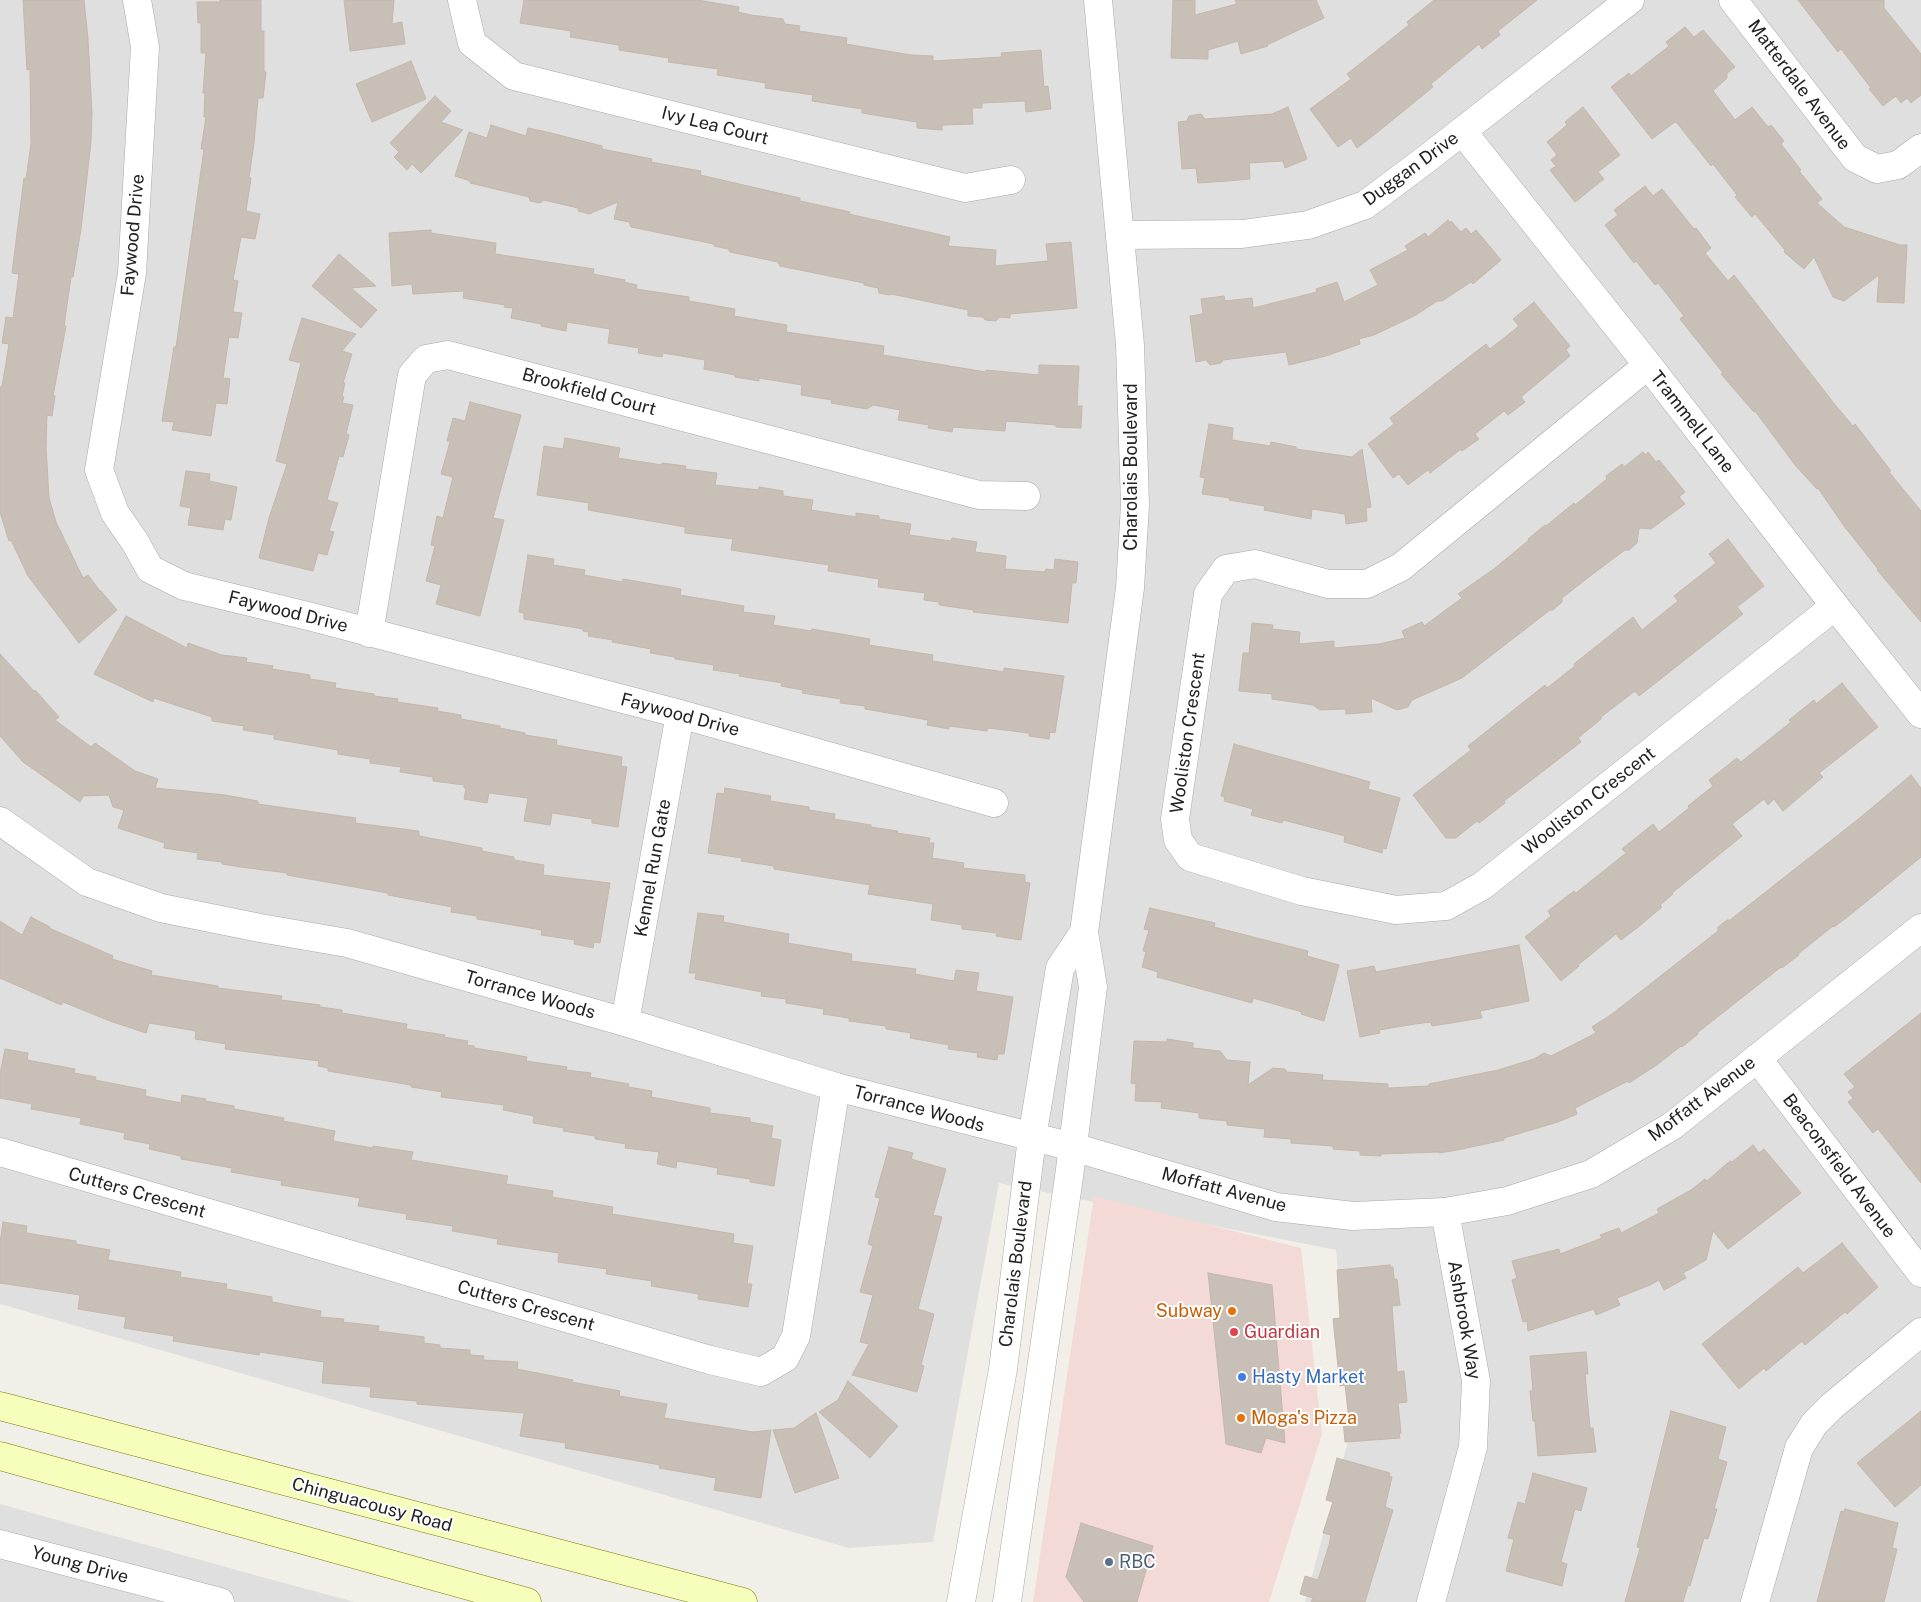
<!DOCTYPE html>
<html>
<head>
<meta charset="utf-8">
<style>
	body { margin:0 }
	canvas { display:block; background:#f2efe8 }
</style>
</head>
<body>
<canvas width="1921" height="1602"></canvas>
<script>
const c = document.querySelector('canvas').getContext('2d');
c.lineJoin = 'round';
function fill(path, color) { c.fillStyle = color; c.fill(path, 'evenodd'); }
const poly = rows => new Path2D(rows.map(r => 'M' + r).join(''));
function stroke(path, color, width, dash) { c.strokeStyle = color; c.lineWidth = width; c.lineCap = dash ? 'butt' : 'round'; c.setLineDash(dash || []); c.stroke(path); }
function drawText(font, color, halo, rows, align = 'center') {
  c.font = font + ' "Public Sans",sans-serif'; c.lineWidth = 4; c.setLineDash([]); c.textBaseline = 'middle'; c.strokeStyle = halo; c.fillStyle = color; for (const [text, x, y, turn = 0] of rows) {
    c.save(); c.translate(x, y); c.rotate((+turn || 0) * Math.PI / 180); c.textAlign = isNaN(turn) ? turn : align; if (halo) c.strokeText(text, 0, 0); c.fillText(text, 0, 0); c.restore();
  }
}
fill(poly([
	[0,0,1921,0,1921,1602,1305,1602,1353,1423,1336,1250,999,1183,933,1542,849,1548,0,1304],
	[0,1504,258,1576,355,1602,0,1602]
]), '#e0dfdf');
fill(poly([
	[1094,1196,1301,1248,1322,1434,1269,1602,1033,1602]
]), '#f3dad7');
const building = poly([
	[23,0,84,0,88,39,92,113,91,142,81,229,73,277,71,277,64,326,66,326,53,396,55,396,52,416,47,415,46,447,49,498,56,522,83,578,88,575,100,591,101,591,117,610,79,643,28,576,11,540,9,541,0,512,0,387,2,387,9,344,2,343,6,317,13,318,19,274,12,273,24,178,26,179,31,144,30,69,27,70,23,0],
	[220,0,261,0,261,31,264,31,264,71,266,72,263,98,258,98,254,143,249,178,251,178,246,211,260,214,255,239,241,237,233,280,238,281,233,312,242,313,238,338,229,337,223,378,230,379,227,404,216,403,211,436,172,430,174,422,162,421,174,347,176,347,204,149,201,149,206,117,204,117,205,93,203,93,206,53,201,53,201,23,198,23,197,2,220,2,220,0],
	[344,0,394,0,392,24,402,22,405,44,350,51,344,0],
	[524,0,697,0,739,7,738,12,751,15,783,19,785,24,800,26,799,31,847,38,846,44,911,55,933,56,933,61,1002,57,1001,53,1041,50,1044,87,1048,86,1051,109,1026,112,1025,101,982,103,982,108,972,108,973,124,942,125,942,130,917,128,917,122,862,113,862,109,812,101,813,95,765,88,766,83,717,75,718,69,668,62,669,58,619,50,619,45,570,37,571,31,520,23,524,0],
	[1173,0,1195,0,1195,15,1237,4,1235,0,1316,0,1324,18,1267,45,1268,46,1241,54,1238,41,1208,50,1208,59,1171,58,1173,0],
	[1434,0,1537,0,1498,31,1500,35,1482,49,1479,44,1431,84,1433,87,1374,135,1357,148,1351,138,1338,147,1310,109,1351,79,1347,74,1409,25,1407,22,1434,0],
	[1798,0,1884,0,1884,8,1921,54,1921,95,1911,103,1907,98,1901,103,1896,96,1883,106,1869,89,1871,88,1841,49,1838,52,1798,0],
	[1685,27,1694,37,1703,30,1735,67,1727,73,1727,78,1713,91,1735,120,1752,107,1768,127,1771,125,1784,141,1781,144,1801,170,1799,171,1822,199,1817,203,1844,227,1900,245,1907,245,1904,303,1877,302,1879,275,1844,301,1833,297,1814,257,1804,269,1784,252,1785,250,1755,214,1752,217,1735,197,1737,195,1713,164,1711,166,1677,123,1675,122,1652,139,1611,87,1629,73,1631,76,1669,46,1666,42,1685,27],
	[411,61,426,99,372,122,356,84,411,61],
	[435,96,451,111,441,122,463,130,421,173,412,164,407,170,394,157,399,152,390,143,435,96],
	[1288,107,1307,159,1285,168,1283,161,1249,163,1250,179,1227,181,1198,183,1196,168,1182,169,1178,122,1187,121,1189,116,1201,114,1205,119,1219,118,1272,114,1288,107],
	[1583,107,1620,155,1598,172,1604,179,1575,202,1550,170,1556,166,1551,160,1557,155,1547,142,1567,125,1565,122,1583,107],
	[491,125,526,136,528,128,551,133,602,146,602,149,652,159,651,162,701,171,700,175,800,198,800,201,850,212,849,214,950,237,948,246,996,250,995,266,1048,261,1046,244,1071,242,1077,308,1010,314,1010,318,999,317,996,321,985,320,983,317,968,316,968,310,891,294,889,295,879,293,878,288,864,285,864,283,780,266,778,262,730,252,728,249,714,246,714,244,631,227,629,222,614,219,618,202,589,214,578,211,578,208,544,200,540,203,530,201,529,197,470,183,470,181,455,176,469,132,487,138,491,125],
	[1645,186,1653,196,1662,189,1694,229,1696,228,1711,248,1705,253,1728,281,1734,275,1836,406,1853,426,1855,424,1891,471,1889,472,1921,511,1921,622,1877,570,1878,569,1844,526,1818,488,1817,489,1795,465,1755,411,1754,412,1721,374,1723,373,1680,319,1684,316,1658,283,1655,285,1636,261,1634,263,1605,225,1618,215,1614,210,1645,186],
	[1448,220,1450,223,1451,221,1461,232,1466,228,1471,234,1476,230,1501,260,1473,284,1471,282,1442,301,1437,301,1416,315,1374,335,1359,339,1360,344,1326,356,1289,365,1286,352,1223,360,1221,363,1210,365,1206,360,1196,362,1190,316,1203,314,1201,299,1224,296,1225,301,1252,298,1253,308,1317,292,1316,289,1337,282,1344,302,1378,285,1370,270,1408,250,1405,246,1425,233,1428,237,1448,220],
	[431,230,431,233,496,243,495,254,594,269,593,274,625,280,624,282,637,285,636,289,689,297,689,301,735,309,734,316,787,325,786,332,884,346,883,355,986,372,986,370,1039,375,1039,365,1079,366,1077,406,1082,406,1081,428,1056,427,1056,425,1006,421,1005,431,953,427,952,432,928,428,929,425,898,420,900,410,873,405,867,409,831,403,832,400,801,395,802,385,759,378,759,381,735,377,735,375,704,369,705,360,663,353,662,357,638,353,639,348,608,343,610,329,567,322,566,331,541,326,541,324,511,318,513,308,504,307,505,305,463,298,464,291,413,294,412,284,392,286,389,233,431,230],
	[339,254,376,286,351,288,377,310,361,328,312,286,339,254],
	[1534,302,1570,346,1566,350,1570,356,1521,397,1525,402,1508,415,1504,411,1475,434,1479,439,1462,451,1461,449,1430,473,1428,470,1408,485,1399,474,1393,478,1368,444,1394,424,1390,418,1486,344,1490,349,1519,326,1513,319,1534,302],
	[302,318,356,334,342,351,352,354,343,383,345,383,342,396,344,397,342,403,353,405,346,434,349,435,343,457,339,456,327,500,338,503,329,531,334,532,327,555,318,553,313,571,259,558,269,518,287,464,276,461,301,363,289,360,302,318],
	[470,402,521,415,493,518,504,520,480,616,436,604,441,585,426,581,435,546,431,545,437,516,443,518,453,477,441,474,450,442,447,441,453,418,465,421,470,402],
	[1209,424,1233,428,1232,440,1270,446,1271,442,1296,447,1296,449,1352,457,1362,449,1371,507,1366,508,1367,521,1346,524,1345,514,1312,509,1311,519,1264,510,1265,506,1229,500,1230,498,1202,494,1205,478,1200,477,1209,424],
	[565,438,620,448,618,458,662,465,662,463,686,466,685,469,717,473,715,485,759,490,759,487,783,491,783,496,813,500,811,510,856,517,856,513,879,516,879,519,911,524,909,535,951,541,952,538,977,542,975,552,1006,556,1005,569,1045,572,1046,569,1054,570,1055,559,1078,562,1076,583,1072,583,1068,623,973,612,974,610,939,605,939,602,924,600,925,593,878,587,879,579,828,571,829,565,731,550,733,539,685,533,685,527,588,510,589,503,537,495,544,446,563,449,565,438],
	[1643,452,1646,455,1648,452,1656,462,1659,460,1685,492,1679,497,1685,504,1651,529,1639,528,1637,543,1629,550,1625,550,1594,573,1562,598,1562,602,1553,610,1550,610,1462,678,1412,700,1408,707,1397,710,1371,698,1372,712,1346,714,1346,709,1320,710,1313,705,1272,699,1272,694,1239,691,1243,653,1249,653,1252,623,1273,625,1272,629,1300,632,1299,644,1334,641,1334,648,1379,644,1405,638,1402,631,1422,622,1424,626,1462,598,1458,594,1494,569,1529,540,1528,539,1545,525,1546,526,1574,503,1575,505,1607,479,1606,476,1622,464,1624,467,1643,452],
	[186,471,210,474,209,481,237,487,231,520,225,519,223,530,188,525,191,508,180,506,186,471],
	[1728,539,1764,586,1737,607,1743,614,1639,696,1635,691,1601,717,1601,719,1578,738,1581,742,1504,801,1505,803,1479,823,1477,821,1456,838,1446,838,1413,795,1471,750,1468,746,1545,685,1547,688,1575,666,1574,664,1633,617,1642,630,1678,601,1674,596,1716,563,1709,554,1728,539],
	[528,555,554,559,553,565,585,570,584,575,622,582,623,579,681,589,680,595,744,606,743,612,775,616,773,625,811,631,812,629,870,639,869,645,933,655,932,661,1004,672,1004,668,1064,676,1055,733,1050,732,1049,739,1029,736,1029,733,988,728,987,731,949,726,949,729,927,725,928,720,865,709,865,706,840,703,841,699,802,693,803,690,781,686,782,683,739,676,740,674,713,670,714,665,675,659,675,657,650,653,651,649,612,642,613,640,588,636,589,632,583,631,583,629,524,619,524,613,519,612,528,555],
	[126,616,187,648,188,643,222,655,247,658,246,662,273,666,272,669,310,675,310,679,336,683,335,688,374,694,374,696,398,699,397,702,438,708,437,711,461,715,461,719,500,726,500,728,525,733,525,735,557,740,556,745,622,757,621,766,627,767,618,827,592,823,592,819,552,813,550,825,524,821,528,798,489,793,487,803,464,799,466,788,464,788,464,785,433,781,433,777,400,772,401,767,370,763,370,759,338,754,338,750,274,739,274,735,243,730,244,726,212,721,212,717,154,698,153,702,94,674,126,616],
	[0,654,34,691,35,690,59,717,55,720,91,747,95,743,135,771,158,779,155,788,225,795,258,801,258,804,356,818,355,823,419,831,419,836,482,848,482,851,514,857,514,860,544,865,543,875,610,883,600,943,594,942,593,948,574,944,575,940,541,935,542,930,477,919,477,916,451,912,452,907,388,895,388,893,287,875,287,873,241,867,222,864,222,862,197,859,198,853,164,848,165,843,118,828,124,810,113,807,109,795,83,796,80,802,23,762,0,736,0,654],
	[1842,683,1878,727,1819,773,1823,777,1783,811,1774,799,1768,805,1764,799,1732,824,1742,836,1672,893,1673,894,1660,905,1662,907,1637,928,1621,940,1616,934,1578,965,1579,966,1561,981,1525,937,1551,916,1548,911,1574,891,1576,893,1626,853,1622,849,1653,824,1659,832,1689,808,1688,806,1713,786,1709,780,1737,758,1741,762,1791,722,1789,720,1814,700,1816,704,1842,683],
	[1234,744,1353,777,1370,782,1368,789,1400,798,1386,849,1383,848,1382,853,1344,842,1345,836,1283,820,1282,823,1251,815,1253,809,1224,801,1225,797,1221,796,1234,744],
	[1911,775,1921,788,1921,857,1850,915,1834,927,1833,926,1798,954,1799,955,1782,968,1781,967,1697,1033,1698,1034,1682,1047,1681,1046,1658,1064,1629,1083,1628,1081,1575,1108,1577,1114,1558,1122,1504,1138,1504,1140,1457,1150,1439,1153,1439,1152,1381,1154,1381,1156,1360,1155,1360,1151,1333,1149,1333,1146,1291,1143,1291,1139,1264,1137,1265,1129,1227,1125,1227,1121,1199,1118,1199,1113,1161,1108,1162,1102,1135,1101,1136,1084,1131,1083,1134,1041,1167,1042,1167,1039,1193,1043,1193,1048,1220,1051,1227,1060,1250,1062,1248,1085,1273,1068,1285,1069,1287,1072,1323,1075,1322,1080,1388,1084,1388,1088,1429,1086,1429,1084,1498,1070,1534,1059,1544,1053,1551,1056,1596,1033,1592,1027,1612,1014,1718,931,1718,927,1727,920,1730,920,1861,817,1911,775],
	[725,788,771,796,770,801,809,807,809,810,835,814,834,819,871,825,871,827,898,831,897,833,930,838,929,843,934,843,932,858,964,863,963,868,1025,875,1025,882,1030,883,1021,940,996,936,997,933,962,929,962,925,931,920,933,904,868,894,870,885,774,869,774,866,741,861,742,858,708,853,717,793,724,794,725,788],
	[1150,908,1215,923,1214,927,1308,951,1307,956,1339,965,1324,1021,1301,1014,1302,1012,1253,998,1252,1003,1157,977,1158,972,1142,967,1146,952,1143,951,1149,930,1144,929,1150,908],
	[698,913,724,916,723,922,789,934,788,943,852,954,851,961,916,969,915,974,954,981,956,970,979,973,976,991,1013,997,1004,1054,998,1054,997,1060,977,1057,978,1053,948,1049,949,1045,910,1038,911,1033,886,1029,886,1026,849,1021,849,1018,823,1014,824,1009,786,1003,786,999,761,996,762,992,695,979,696,973,689,973,698,913],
	[31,917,50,927,49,928,113,956,112,959,152,971,151,975,218,986,218,988,282,996,281,1000,320,1005,320,1007,342,1010,342,1013,407,1024,406,1029,445,1035,444,1037,468,1041,467,1045,474,1046,474,1048,505,1053,527,1057,526,1061,567,1067,566,1070,591,1073,590,1077,629,1084,628,1087,652,1091,651,1097,710,1108,710,1113,750,1118,750,1122,773,1126,771,1138,781,1140,774,1186,750,1182,750,1179,717,1174,718,1168,677,1161,676,1168,657,1164,659,1152,625,1148,626,1144,595,1139,595,1136,563,1131,564,1128,533,1123,534,1116,503,1110,504,1105,441,1097,442,1092,411,1087,411,1085,328,1071,328,1068,318,1066,319,1061,225,1049,226,1044,195,1039,196,1031,149,1023,146,1033,110,1021,63,1002,61,1005,0,978,0,921,22,935,31,917],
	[1519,945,1529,1001,1480,1011,1482,1018,1432,1026,1431,1022,1415,1024,1379,1030,1380,1033,1360,1037,1347,971,1374,966,1376,972,1519,945],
	[1921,1013,1921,1183,1878,1129,1873,1133,1848,1102,1853,1098,1848,1092,1855,1087,1844,1074,1921,1013],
	[5,1049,28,1053,27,1060,75,1069,74,1073,96,1077,95,1080,146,1090,145,1096,181,1103,182,1095,206,1099,205,1101,234,1106,234,1109,284,1118,283,1121,335,1131,333,1141,373,1148,373,1146,413,1152,411,1160,508,1176,506,1184,553,1191,552,1197,613,1207,612,1214,734,1234,733,1243,753,1246,747,1284,752,1284,748,1307,698,1299,699,1294,651,1286,652,1281,606,1274,607,1269,558,1262,559,1253,497,1244,498,1239,452,1231,453,1226,406,1219,407,1214,358,1206,360,1198,281,1185,282,1181,231,1172,232,1168,181,1159,181,1156,149,1149,150,1144,124,1139,125,1133,80,1124,81,1118,31,1109,32,1104,0,1098,0,1074,5,1049],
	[1753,1145,1759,1153,1764,1149,1801,1193,1728,1249,1713,1231,1706,1260,1683,1273,1686,1278,1664,1290,1659,1280,1650,1285,1617,1298,1620,1305,1596,1315,1594,1309,1528,1331,1527,1321,1523,1322,1512,1280,1517,1278,1512,1261,1559,1249,1560,1254,1602,1238,1600,1235,1619,1228,1621,1233,1659,1213,1657,1209,1691,1190,1705,1179,1707,1181,1730,1161,1732,1162,1753,1145],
	[889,1147,913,1153,911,1159,946,1169,933,1215,942,1217,918,1309,934,1314,921,1365,924,1366,917,1392,852,1375,869,1344,860,1342,873,1295,860,1292,873,1246,868,1244,880,1198,875,1197,889,1147],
	[3,1222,27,1226,26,1233,76,1241,76,1244,110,1250,108,1260,181,1272,180,1277,227,1284,226,1289,272,1297,272,1302,321,1311,320,1317,344,1319,343,1322,379,1326,378,1331,424,1337,424,1343,440,1345,440,1348,470,1350,470,1355,484,1356,483,1360,518,1362,517,1369,573,1380,572,1382,620,1391,619,1396,667,1404,664,1418,753,1432,771,1430,761,1498,714,1490,716,1478,659,1468,660,1465,565,1448,566,1443,520,1436,524,1413,417,1404,417,1401,370,1397,371,1387,322,1383,324,1362,260,1352,259,1355,173,1341,174,1336,124,1328,126,1317,78,1309,80,1295,0,1283,0,1243,3,1222],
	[1842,1243,1878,1287,1847,1314,1845,1312,1805,1345,1802,1341,1766,1371,1764,1368,1739,1389,1702,1344,1798,1267,1803,1273,1842,1243],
	[1390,1265,1390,1267,1393,1267,1394,1279,1397,1279,1400,1305,1392,1306,1397,1372,1404,1371,1407,1402,1398,1403,1401,1433,1399,1433,1400,1438,1345,1442,1343,1420,1349,1420,1345,1385,1340,1386,1333,1319,1340,1318,1337,1270,1390,1265],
	[1208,1273,1272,1285,1285,1443,1266,1438,1261,1453,1226,1444,1208,1273],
	[1586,1352,1588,1374,1585,1374,1590,1428,1593,1428,1596,1452,1538,1456,1535,1421,1533,1421,1530,1391,1533,1391,1530,1356,1586,1352],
	[848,1381,898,1426,870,1458,819,1412,838,1400,848,1381],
	[1671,1411,1726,1427,1718,1459,1727,1462,1714,1509,1717,1509,1708,1539,1704,1538,1690,1586,1688,1585,1683,1602,1625,1602,1640,1548,1637,1547,1671,1411],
	[1921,1411,1921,1485,1895,1507,1857,1463,1921,1411],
	[816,1413,839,1478,795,1493,773,1430,794,1428,816,1413],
	[1337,1458,1390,1473,1389,1476,1392,1477,1385,1507,1393,1510,1365,1602,1311,1602,1313,1598,1300,1594,1305,1576,1318,1580,1329,1545,1331,1535,1323,1533,1333,1502,1326,1500,1337,1458],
	[1533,1473,1587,1488,1581,1511,1575,1509,1561,1562,1567,1564,1562,1586,1506,1571,1514,1539,1508,1538,1518,1502,1525,1504,1533,1473],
	[1845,1509,1898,1523,1892,1548,1897,1549,1884,1602,1817,1602,1841,1511,1844,1512,1845,1509],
	[1081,1523,1153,1546,1137,1602,1084,1602,1066,1577,1081,1523]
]);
fill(building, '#c8bfb7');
stroke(building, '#c5b7a9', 1);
const minor = poly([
	[137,0,145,47,132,273,99,470,115,513,135,542,150,569,184,586,312,617,680,714,994,803],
	[462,0,472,43,514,76,965,188,1011,180],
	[1733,0,1855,158,1877,169,1898,165,1921,148],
	[1462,131,1648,365,1835,606,1921,714],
	[1120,235,1242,234,1308,225,1365,205,1429,157,1630,0],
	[1648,365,1401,567,1367,584,1328,584,1255,564,1226,569,1208,594,1175,819,1178,840,1190,857,1302,891,1396,910,1446,906,1482,886,1835,606],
	[369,633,412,375,426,359,448,355,979,495,1026,496],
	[625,1022,680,714],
	[1757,1058,1921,1273],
	[0,1152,710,1360,761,1372,785,1358,796,1336,836,1087],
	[0,1544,220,1602],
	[1431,1602,1473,1447,1476,1381,1445,1212],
	[1755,1602,1799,1448,1814,1424,1832,1406,1921,1332]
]);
const tertiary = poly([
	[0,821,87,882,161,908,260,928,347,943,625,1022,836,1087,1073,1147,1276,1207,1353,1216,1445,1212,1507,1201,1591,1174,1672,1126,1921,928],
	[961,1602,1003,1369,1032,1138,1060,968,1084,932],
	[1007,1602,1069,1177,1093,987,1084,932,1130,588,1135,505,1130,345,1098,0]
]);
const secondary = poly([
	[0,1406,743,1602],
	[0,1456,527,1602]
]);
stroke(minor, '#a9a9a9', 29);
stroke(tertiary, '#a9a9a9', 29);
stroke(secondary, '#6e8100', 29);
stroke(minor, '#fff', 28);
stroke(tertiary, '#fff', 28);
stroke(secondary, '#f7fdbb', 28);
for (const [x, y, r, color] of [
	[1232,1311,5,"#e8710a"],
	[1234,1332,5,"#e0444e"],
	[1242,1377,5,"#3f7fe0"],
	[1241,1418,5,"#e8710a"],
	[1109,1562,5,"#5c6f8a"]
]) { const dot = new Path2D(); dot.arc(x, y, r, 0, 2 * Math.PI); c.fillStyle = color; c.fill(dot); stroke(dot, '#fff', 2); }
drawText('18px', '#222', '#fff', [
	["Matterdale Avenue",1799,85,53],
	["Ivy Lea Court",715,126,14],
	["Duggan Drive",1411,169,-36],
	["Faywood Drive",133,235,-85],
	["Brookfield Court",589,392,15],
	["Trammell Lane",1692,422,52],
	["Charolais Boulevard",1131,467,-90],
	["Faywood Drive",288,612,14],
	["Faywood Drive",680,715,15],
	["Wooliston Crescent",1188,733,-82],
	["Wooliston Crescent",1589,801,-38],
	["Kennel Run Gate",653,868,-80],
	["Torrance Woods",530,995,16],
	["Moffatt Avenue",1702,1099,-37],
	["Torrance Woods",919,1109,15],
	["Beaconsfield Avenue",1839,1166,53],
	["Moffatt Avenue",1224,1190,15],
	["Cutters Crescent",137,1193,16],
	["Charolais Boulevard",1016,1264,-83],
	["Cutters Crescent",526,1306,16],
	["Ashbrook Way",1464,1320,80],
	["Chinguacousy Road",372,1505,15],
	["Young Drive",80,1565,15]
]);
drawText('18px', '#c56008', '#fff', [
	["Subway",1222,1311],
	["Moga's Pizza",1251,1418,"left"]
], 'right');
drawText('18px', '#be3a42', '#fff', [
	["Guardian",1244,1332]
], 'left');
drawText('18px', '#366cbe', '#fff', [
	["Hasty Market",1252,1377]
], 'left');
drawText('18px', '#4e5e75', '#fff', [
	["RBC",1119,1562]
], 'left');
</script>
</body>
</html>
